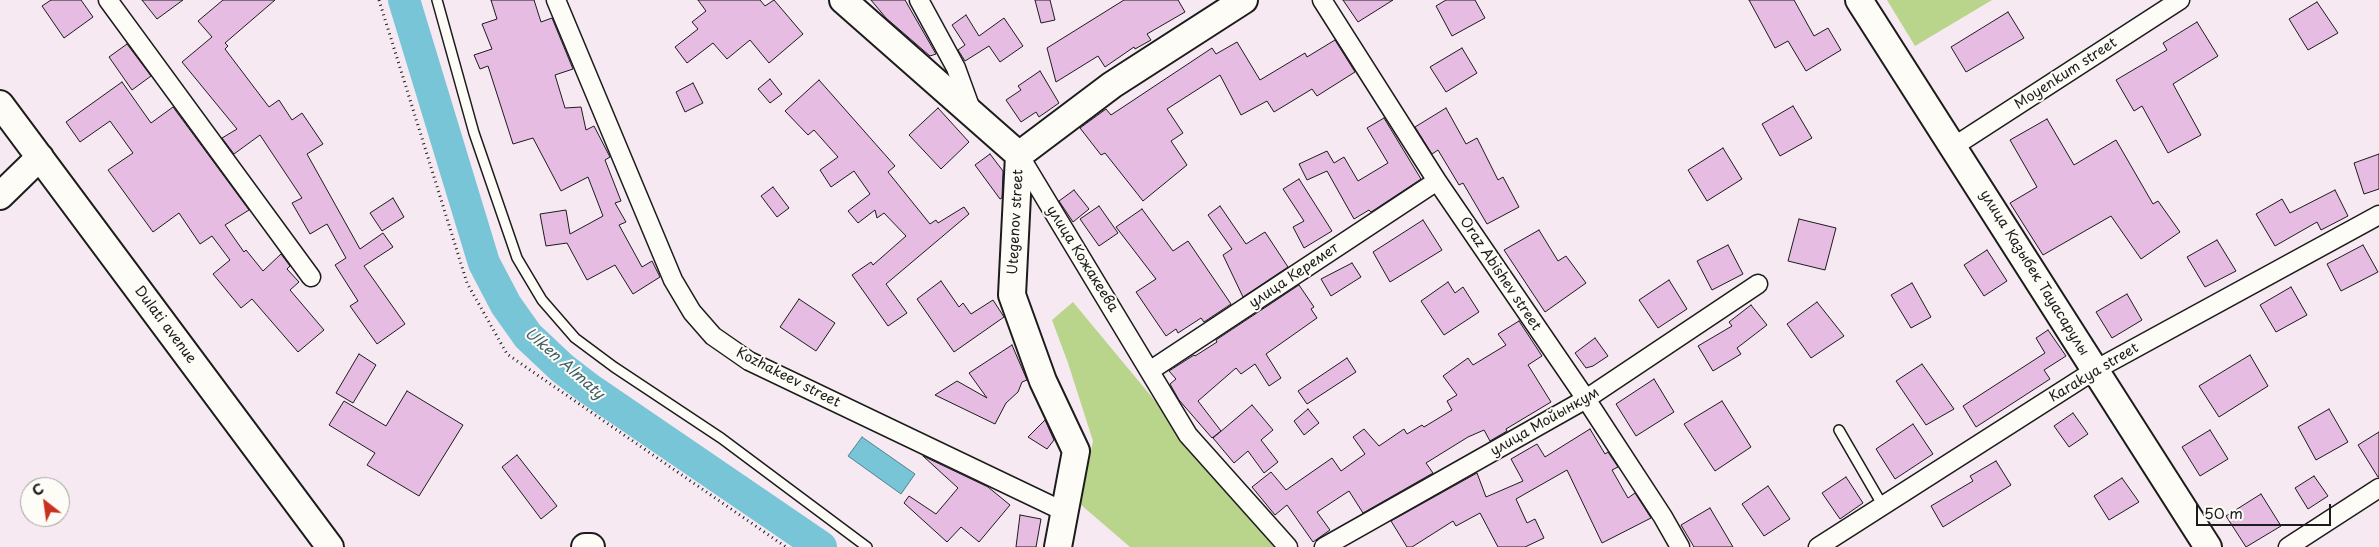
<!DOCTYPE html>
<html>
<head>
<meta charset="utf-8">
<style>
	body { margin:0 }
	#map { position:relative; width:2379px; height:547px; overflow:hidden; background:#f6e9f1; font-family:"Playpen Sans",sans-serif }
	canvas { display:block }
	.north { position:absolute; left:20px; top:477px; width:50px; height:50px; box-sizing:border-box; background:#fdfcf7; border:1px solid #a3a29f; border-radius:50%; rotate:330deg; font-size:14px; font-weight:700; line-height:20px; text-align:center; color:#1c1c1c }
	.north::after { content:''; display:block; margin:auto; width:18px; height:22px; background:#c8321e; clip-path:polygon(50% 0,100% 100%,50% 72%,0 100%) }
	.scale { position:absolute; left:2196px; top:504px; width:135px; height:22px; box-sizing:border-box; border:2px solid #1c1c1c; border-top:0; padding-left:6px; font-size:15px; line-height:18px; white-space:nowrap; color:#1c1c1c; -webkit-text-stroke:4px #fdfcf7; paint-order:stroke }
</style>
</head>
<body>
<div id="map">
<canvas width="2379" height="547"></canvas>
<div class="north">С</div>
<div class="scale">50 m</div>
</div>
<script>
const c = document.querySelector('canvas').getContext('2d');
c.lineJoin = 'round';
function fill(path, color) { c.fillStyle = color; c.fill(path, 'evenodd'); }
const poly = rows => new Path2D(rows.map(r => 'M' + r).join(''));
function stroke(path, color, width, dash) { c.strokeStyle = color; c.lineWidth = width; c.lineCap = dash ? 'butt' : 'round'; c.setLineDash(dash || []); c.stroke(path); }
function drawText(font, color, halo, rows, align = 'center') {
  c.font = font + ' "Playpen Sans",sans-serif'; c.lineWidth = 4; c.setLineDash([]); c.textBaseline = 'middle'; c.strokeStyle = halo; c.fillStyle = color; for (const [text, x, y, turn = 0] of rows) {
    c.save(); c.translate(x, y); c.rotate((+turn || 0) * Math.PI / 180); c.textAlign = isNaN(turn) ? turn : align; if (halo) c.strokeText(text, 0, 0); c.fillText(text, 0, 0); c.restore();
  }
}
fill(poly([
	[1887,0,1992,0,1915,46],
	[1073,302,1185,437,1282,547,1130,547,1080,504,1093,441,1068,363,1052,320]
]), '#b9d48b');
const water = poly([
	[862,437,915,474,901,494,848,456,862,437]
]);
fill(water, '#78c5d7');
stroke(water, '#53818c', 1);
stroke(poly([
	[404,0,484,263,506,305,528,336,562,368,588,388,821,547]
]), '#78c5d7', 32);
const building = poly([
	[51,0,81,0,93,17,64,38,42,6,51,0],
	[142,0,183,0,157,19,142,0],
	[223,0,275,0,225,43,228,46,225,49,269,107,279,100,292,120,302,113,323,144,307,154,360,249,383,233,393,247,364,266,405,324,377,344,350,306,358,301,335,265,346,258,327,224,310,234,292,203,302,198,260,135,234,154,222,138,237,129,182,62,212,37,198,21,223,0],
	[491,0,534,0,541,22,552,18,573,69,555,75,565,108,581,107,586,130,594,126,610,157,605,160,621,201,615,203,626,222,619,225,642,267,652,261,660,277,633,294,615,265,587,280,567,243,546,246,540,214,566,210,570,234,603,216,588,177,561,191,533,138,513,144,488,66,480,69,474,55,492,49,482,24,497,19,491,0],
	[698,0,760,0,765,6,774,0,803,34,769,63,750,40,727,59,713,43,687,63,675,47,698,29,692,22,706,11,698,0],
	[871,0,905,0,936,54,930,56,886,18,871,0],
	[1035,0,1050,0,1055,20,1041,23,1035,0],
	[1124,0,1178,0,1185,12,1147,34,1151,40,1135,49,1134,47,1105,67,1098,56,1056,82,1047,48,1124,0],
	[1343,0,1393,0,1358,22,1343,0],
	[1446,0,1475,0,1485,18,1452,36,1436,6,1446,0],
	[1749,0,1794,0,1814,36,1828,28,1841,50,1806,71,1788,41,1775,48,1749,0],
	[2317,2,2338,33,2308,50,2289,19,2317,2],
	[2008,12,2024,38,1966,72,1951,47,2008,12],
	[966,15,979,36,1004,18,1023,46,1000,62,989,46,965,61,958,50,965,45,952,25,966,15],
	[2197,22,2218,56,2173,84,2201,135,2168,153,2142,106,2134,111,2116,80,2167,50,2163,43,2197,22],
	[1335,40,1355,72,1317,96,1312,89,1274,112,1267,101,1241,115,1220,75,1167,109,1183,133,1171,141,1187,165,1143,201,1105,153,1101,155,1080,128,1106,109,1111,115,1212,48,1216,54,1237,42,1260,80,1305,53,1307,57,1335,40],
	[127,44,151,76,132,90,109,57,127,44],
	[1462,48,1477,73,1446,92,1430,67,1462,48],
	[1040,71,1059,103,1039,117,1036,112,1021,122,1006,100,1021,90,1018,86,1040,71],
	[770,79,782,94,770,103,758,89,770,79],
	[819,80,895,166,888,172,930,224,936,220,938,223,964,207,969,214,886,284,907,313,888,326,852,275,871,262,873,265,906,236,884,213,877,218,875,210,858,223,848,211,870,194,854,171,831,187,820,170,838,157,814,130,808,135,785,111,819,80],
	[122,82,151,123,173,107,249,210,225,225,244,252,246,250,263,271,281,254,290,266,287,269,299,282,290,290,324,330,298,352,252,299,241,308,213,274,230,260,212,236,200,244,179,213,153,232,108,170,133,153,110,121,80,142,66,122,122,82],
	[693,83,703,103,685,112,676,92,693,83],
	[1793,106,1812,138,1780,156,1762,124,1793,106],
	[938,108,969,142,941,169,909,135,938,108],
	[1446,108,1466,144,1477,138,1498,180,1503,177,1519,207,1487,224,1463,183,1459,185,1438,150,1432,154,1415,127,1446,108],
	[1384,118,1421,179,1371,212,1369,210,1354,219,1327,171,1307,180,1299,164,1327,151,1334,163,1344,157,1358,181,1388,163,1367,128,1384,118],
	[2047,119,2074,165,2116,140,2153,204,2158,201,2180,232,2141,259,2111,216,2043,255,2010,203,2037,187,2010,140,2047,119],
	[1723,148,1742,179,1707,201,1688,170,1723,148],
	[990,154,1003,171,1002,198,1000,199,975,165,990,154],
	[2379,154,2379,189,2364,194,2354,163,2379,154],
	[1299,179,1332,231,1304,248,1293,227,1304,221,1283,189,1299,179],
	[773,187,789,208,777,217,761,196,773,187],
	[1074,190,1089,209,1073,222,1059,201,1074,190],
	[2335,190,2348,216,2321,230,2317,222,2275,246,2256,214,2282,199,2290,213,2335,190],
	[393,198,404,217,382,231,370,213,393,198],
	[1099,206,1118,233,1099,246,1080,219,1099,206],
	[1220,206,1246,244,1265,232,1288,267,1243,297,1223,255,1232,249,1208,215,1220,206],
	[1142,209,1173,251,1188,241,1231,304,1204,322,1201,318,1178,333,1176,329,1166,336,1136,292,1156,279,1116,227,1142,209],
	[1799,219,1836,228,1825,270,1788,261,1799,219],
	[1423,220,1442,250,1390,282,1373,252,1423,220],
	[1539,230,1558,261,1566,256,1586,283,1545,312,1504,250,1539,230],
	[2217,240,2236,271,2205,287,2187,257,2217,240],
	[1728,245,1743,274,1712,290,1697,261,1728,245],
	[2363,245,2378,272,2341,291,2327,264,2363,245],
	[1987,250,2007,281,1984,296,1964,265,1987,250],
	[1352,263,1361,277,1331,296,1321,279,1352,263],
	[1669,280,1687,309,1658,328,1639,300,1669,280],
	[941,281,959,307,963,303,971,314,993,300,1004,317,954,352,917,299,941,281],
	[1448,282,1455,293,1463,287,1479,312,1444,335,1421,301,1448,282],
	[1912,283,1931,317,1911,328,1891,295,1912,283],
	[1299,285,1314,307,1311,309,1317,318,1266,354,1281,378,1269,386,1255,364,1241,374,1236,368,1198,401,1221,431,1212,438,1179,400,1170,384,1176,379,1169,371,1194,355,1195,356,1217,342,1216,340,1299,285],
	[2291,287,2307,315,2276,332,2260,305,2291,287],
	[2127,294,2142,320,2112,338,2096,312,2127,294],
	[799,299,835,323,816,351,780,327,799,299],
	[1817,302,1844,336,1811,358,1787,324,1817,302],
	[1751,305,1767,325,1737,348,1741,354,1713,371,1698,346,1732,326,1729,322,1751,305],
	[1519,321,1542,356,1528,365,1551,402,1506,429,1507,431,1490,441,1484,430,1468,437,1426,463,1433,473,1363,513,1349,491,1317,512,1330,530,1313,542,1287,505,1275,515,1252,487,1271,472,1286,490,1332,458,1341,471,1365,454,1353,437,1364,429,1379,446,1404,429,1407,434,1422,425,1424,427,1452,410,1447,401,1457,395,1443,376,1468,358,1473,365,1506,345,1498,334,1519,321],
	[2048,330,2066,356,2044,370,2050,379,1976,427,1963,406,2045,353,2036,338,2048,330],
	[1595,338,1608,356,1593,366,1586,368,1575,353,1595,338],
	[1012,345,1027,380,1022,382,1018,392,1006,403,995,424,935,395,957,381,987,398,969,373,1012,345],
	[359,354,376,365,353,403,336,393,359,354],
	[2250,355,2268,386,2219,417,2199,386,2250,355],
	[1347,358,1356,372,1307,404,1298,391,1347,358],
	[1922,364,1954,409,1926,425,1896,381,1922,364],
	[1654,379,1674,412,1636,436,1616,404,1654,379],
	[407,391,463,425,419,496,367,465,375,453,329,425,344,401,386,426,407,391],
	[1722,401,1751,447,1715,471,1684,424,1722,401],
	[1252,405,1273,430,1261,440,1278,462,1264,473,1248,451,1234,463,1213,438,1252,405],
	[1308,409,1319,423,1304,435,1294,421,1308,409],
	[2329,409,2348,442,2316,460,2298,427,2329,409],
	[2073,413,2088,434,2069,447,2054,426,2073,413],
	[1045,420,1054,440,1047,449,1028,437,1045,420],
	[1913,424,1933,454,1895,479,1876,449,1913,424],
	[1590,429,1605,454,1608,452,1618,467,1612,470,1628,498,1635,493,1651,518,1602,543,1567,470,1516,499,1527,523,1535,519,1544,538,1525,547,1498,547,1480,513,1456,526,1453,521,1412,547,1407,547,1391,521,1477,473,1486,497,1523,481,1511,459,1537,444,1545,457,1590,429],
	[2210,430,2228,459,2200,476,2182,447,2210,430],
	[2379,432,2379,477,2378,477,2358,445,2379,432],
	[517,455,557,506,541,519,502,467,517,455],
	[923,456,988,487,1010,505,979,542,961,527,947,542,904,503,909,496,936,514,958,488,923,456],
	[1996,461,2011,485,1943,527,1931,506,1973,481,1970,476,1996,461],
	[2314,476,2328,496,2308,509,2295,488,2314,476],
	[1846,477,1863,503,1840,519,1822,493,1846,477],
	[2122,478,2139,502,2109,520,2094,496,2122,478],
	[1768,486,1790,519,1764,536,1742,504,1768,486],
	[2261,494,2281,526,2246,547,2226,516,2261,494],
	[1710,508,1733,547,1694,547,1681,525,1710,508],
	[1020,515,1041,519,1036,547,1016,547,1020,515]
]);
fill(building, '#e6bce3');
stroke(building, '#1c1c1c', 1);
const lane = poly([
	[437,0,474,133,517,258,542,300,575,338,614,367,721,438,867,547],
	[1839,430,1883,506]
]);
const street = poly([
	[108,0,311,277],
	[556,0,673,280,692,312,713,336,749,361,1065,512],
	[919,0,956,68,972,112],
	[1322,0,1437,181,1586,399,1663,517,1680,547],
	[1953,147,2180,0],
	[1019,155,1188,435,1288,547],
	[1151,370,1437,181],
	[1324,547,1586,399,1758,284],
	[1818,547,2095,370,2379,215],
	[2288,547,2379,488]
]);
const secondary = poly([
	[843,0,1019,155],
	[1859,0,2208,547],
	[0,104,330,547],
	[0,196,40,157],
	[585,547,591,547],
	[1058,547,1076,451,1043,381,1012,295,1019,155,1112,85,1244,0]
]);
stroke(lane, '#1c1c1c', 12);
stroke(street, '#1c1c1c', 21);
stroke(secondary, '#1c1c1c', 30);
stroke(poly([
	[379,0,467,283,507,354,786,547]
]), '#1c1c1c', 3, [1, 4]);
stroke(lane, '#fdfcf7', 9);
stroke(street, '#fdfcf7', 18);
stroke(secondary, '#fdfcf7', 26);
drawText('14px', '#1c1c1c', '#fdfcf7', [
	["Moyenkum street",2066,74,-33],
	["Utegenov street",1016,222,-87],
	["улица Кожакеева",1082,259,58],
	["улица Казыбек Тауасарулы",2034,273,58],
	["Oraz Abishev street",1500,274,56],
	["улица Керемет",1294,276,-34],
	["Dulati avenue",165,325,53],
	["Karakya street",2094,373,-31],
	["Kozhakeev street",788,378,27],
	["улица Мойынкум",1545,422,-30]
]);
drawText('italic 15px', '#416067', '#fdfcf7', [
	["Ulken Almaty",564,364,41]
]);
</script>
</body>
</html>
